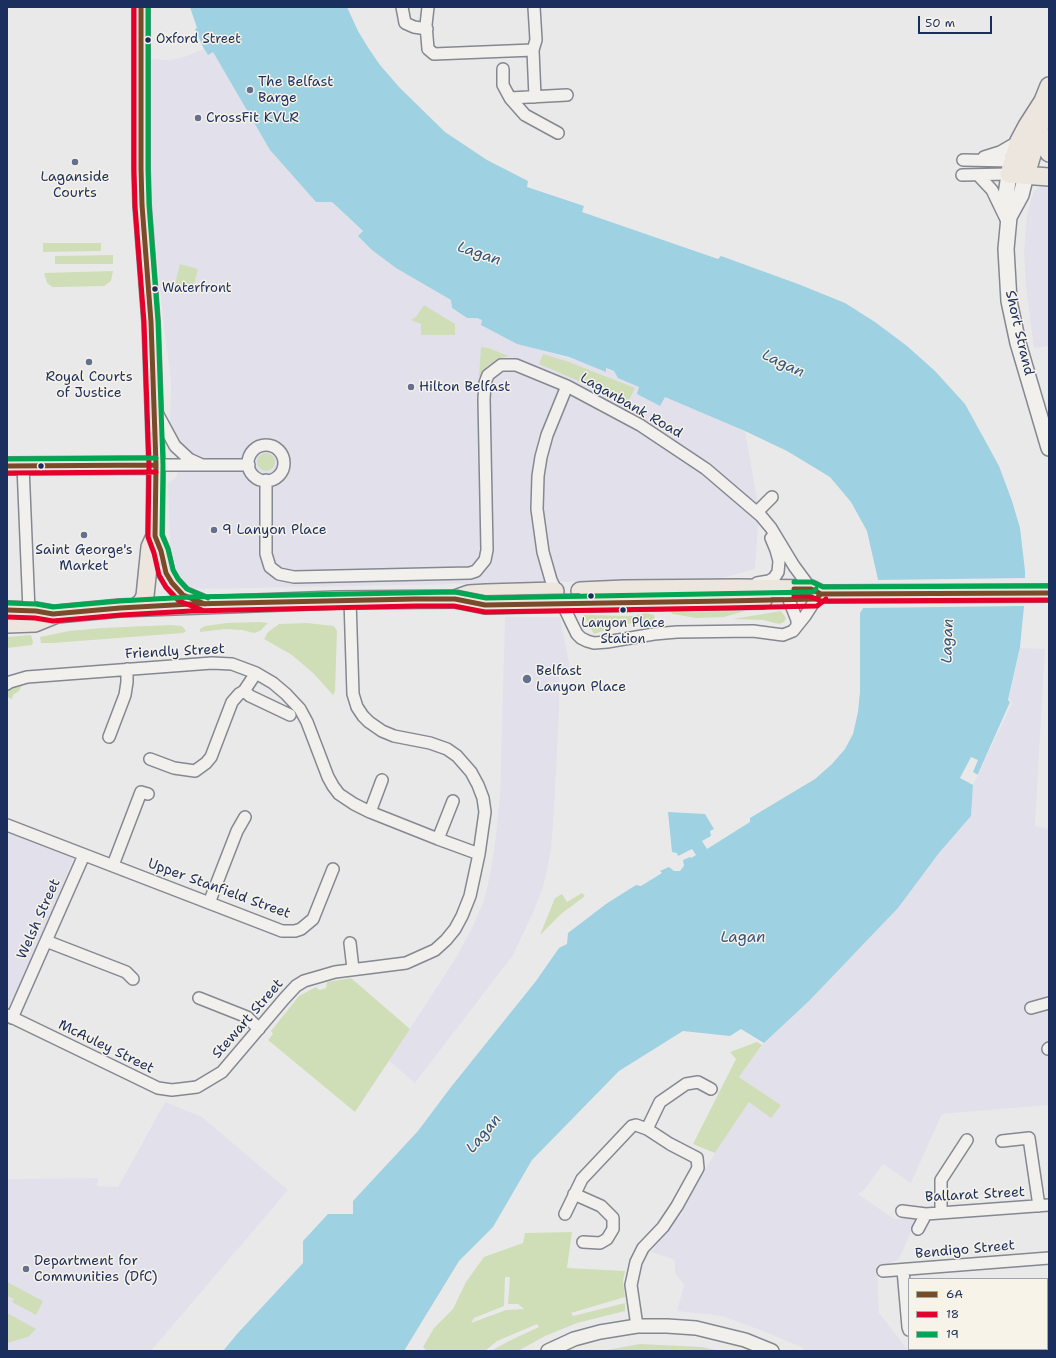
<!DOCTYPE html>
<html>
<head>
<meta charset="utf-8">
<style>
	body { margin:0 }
	#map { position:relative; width:1056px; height:1358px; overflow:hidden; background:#eae9ea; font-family:"Shantell Sans",sans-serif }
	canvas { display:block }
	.frame { position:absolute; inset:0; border:8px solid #1b2f5e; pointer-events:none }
	.legend { position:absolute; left:908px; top:1278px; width:140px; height:72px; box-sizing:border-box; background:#f7f3e8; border:1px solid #9fa5b1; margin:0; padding:5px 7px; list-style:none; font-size:12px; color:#1b2f5e }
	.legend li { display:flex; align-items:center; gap:8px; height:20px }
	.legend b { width:20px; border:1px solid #9fa5b1 }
	.scale { position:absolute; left:918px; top:16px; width:74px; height:18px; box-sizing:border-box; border:2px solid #1b2f5e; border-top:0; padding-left:5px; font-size:12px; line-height:14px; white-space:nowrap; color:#1b2f5e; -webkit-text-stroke:3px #f7f3e8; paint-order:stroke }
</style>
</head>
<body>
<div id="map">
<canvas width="1056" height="1358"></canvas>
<div class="frame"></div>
<ul class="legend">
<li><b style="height:5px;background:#7a4b2a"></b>6A</li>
<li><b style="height:5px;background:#e4002b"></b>18</li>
<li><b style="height:5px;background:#00a651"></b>19</li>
</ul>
<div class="scale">50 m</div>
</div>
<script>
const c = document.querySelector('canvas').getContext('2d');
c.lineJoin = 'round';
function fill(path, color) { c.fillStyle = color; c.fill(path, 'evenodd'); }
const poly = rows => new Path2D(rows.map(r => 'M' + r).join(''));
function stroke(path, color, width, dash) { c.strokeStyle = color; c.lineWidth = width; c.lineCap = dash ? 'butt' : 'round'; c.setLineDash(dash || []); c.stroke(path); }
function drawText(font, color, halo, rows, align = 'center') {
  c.font = font + ' "Shantell Sans",sans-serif'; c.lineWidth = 3; c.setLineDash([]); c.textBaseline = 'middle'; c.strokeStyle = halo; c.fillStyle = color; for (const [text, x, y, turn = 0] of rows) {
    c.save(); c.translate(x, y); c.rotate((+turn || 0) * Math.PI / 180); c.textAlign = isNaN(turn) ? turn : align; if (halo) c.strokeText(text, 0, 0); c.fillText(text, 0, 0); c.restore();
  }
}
fill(poly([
	[204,49,213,52,270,150,316,202,332,202,363,232,396,268,451,300,452,309,467,318,477,318,483,320,481,325,519,344,614,371,745,431,759,510,755,569,715,580,617,581,202,589,185,586,171,569,168,484,177,476,176,438,170,425,171,380,163,319,155,239,142,205,140,59,171,60,184,57],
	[1040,187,1049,187,1049,346,1034,348,1026,287,1024,252,1027,215,1030,203,1034,191],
	[505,617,560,617,570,667,559,668,559,710,554,812,551,850,547,870,543,887,533,913,513,955,415,1083,389,1061,457,956,471,930,484,900,490,875,495,843,500,796],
	[1020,648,1045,649,1035,826,1049,829,1049,1105,942,1114,911,1183,883,1164,865,1189,858,1194,894,1219,917,1219,899,1259,877,1270,879,1313,909,1351,805,1351,799,1346,760,1330,722,1316,677,1311,684,1285,675,1273,675,1260,651,1252,673,1222,682,1215,683,1207,715,1153,749,1102,781,1105,739,1077,764,1043,809,1001,898,908,939,853,971,816,973,785,1012,703,1009,698],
	[7,830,74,857,17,998,8,1005],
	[165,1102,202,1117,288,1190,151,1351,7,1351,7,1179,98,1178,97,1186,118,1187]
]), '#e2e1eb');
fill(poly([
	[43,243,101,243,101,251,43,252],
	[113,255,113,264,55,264,55,256],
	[180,264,198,269,193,289,175,284],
	[113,271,111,281,104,286,57,287,52,287,47,283,44,273],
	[424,305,455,324,455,335,421,335,421,324,411,320,416,317],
	[481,347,488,348,509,356,497,359,486,367,481,377,479,377],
	[543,354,569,362,635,388,628,402,539,364],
	'257 462a9 9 0 1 1 18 0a9 9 0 1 1-18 0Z',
	[745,611,724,617,696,618,673,614,670,612],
	[781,611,786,618,784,622,779,624,763,620,733,619],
	[646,613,654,615,655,620,642,623,623,624,594,634,583,615,633,616],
	[227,623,259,622,268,623,260,631,254,633,242,630,226,629,200,632,200,629,205,626],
	[307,623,334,626,337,631,335,692,333,695,313,673,292,655,264,639,268,632,279,624],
	[170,625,182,626,186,631,183,633,53,643,41,643,40,637,69,631,102,628],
	[31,635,33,642,32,645,7,648,7,637],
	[23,683,19,691,13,695,12,699,7,697,7,690,14,685],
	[582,893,585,896,561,914,540,935,555,898,562,894,567,902],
	[351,978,410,1029,355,1112,268,1040,273,1034,271,1031,299,996,316,987,319,990,323,989,326,988,327,982],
	[757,1042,762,1045,739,1077,781,1105,771,1118,749,1102,715,1153,693,1144,736,1059,730,1052],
	[572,1232,567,1268,625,1271,623,1281,625,1297,571,1313,573,1316,625,1303,625,1311,577,1323,545,1336,518,1351,491,1351,509,1341,539,1327,537,1324,497,1341,485,1351,427,1351,423,1347,434,1328,453,1309,466,1282,484,1257,523,1243,525,1233],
	[505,1277,510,1277,508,1304,518,1304,524,1309,506,1310,471,1323,474,1318,504,1306],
	[7,1282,43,1301,36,1315,12,1302,14,1299,7,1296],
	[7,1313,36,1329,28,1337,7,1343],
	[640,1344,702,1347,720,1351,601,1351]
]), '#cfdeb7');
fill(poly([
	[190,7,347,7,358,31,369,49,380,65,400,88,445,132,487,160,528,181,527,187,584,206,582,212,718,259,721,256,798,284,845,303,875,322,907,346,935,371,965,404,999,466,1012,501,1020,528,1025,571,1025,596,1020,647,1008,700,1010,702,973,785,971,816,939,853,898,908,809,1001,764,1043,741,1029,730,1036,683,1031,619,1071,532,1160,493,1227,459,1261,404,1351,223,1351,237,1334,303,1263,303,1241,328,1214,353,1214,353,1201,418,1131,451,1087,536,981,559,948,567,944,568,933,606,904,636,885,641,886,662,873,660,871,669,867,674,871,680,871,684,866,683,860,690,857,691,858,696,855,692,849,678,856,677,853,672,852,668,812,705,814,714,829,710,831,711,836,702,841,707,849,750,822,750,818,815,779,832,764,845,749,853,734,858,712,860,692,860,613,879,584,867,531,851,502,830,477,787,451,745,431,665,397,660,406,637,394,639,387,618,378,614,371,606,368,606,372,569,357,517,344,481,325,482,320,477,318,467,318,452,308,451,300,396,268,372,250,358,236,363,231,332,202,316,202,270,150,213,52,208,55,205,50,204,49,195,29,197,28]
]), '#9ed1e1');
fill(poly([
	[1027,578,1026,606,861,608,877,583,876,580],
	[971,757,978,760,973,772,978,775,973,785,960,778]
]), '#eae9ea');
const minor = poly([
	[402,7,405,23,414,27,427,29],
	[428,7,426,25,428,49,434,54,533,50],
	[534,7,536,40,533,50,535,97],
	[503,69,503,85,510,98,525,115,558,133],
	[510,98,567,95],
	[984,157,1000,152,1019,141],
	[963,160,1013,161],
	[962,175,1009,174],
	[978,175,992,190,1006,219],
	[567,386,547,435,541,457,538,476,537,509,543,552,551,580,572,624,577,634,581,638,587,641,594,643,607,642,654,634,677,632,753,631,783,635,793,631,805,616,816,599],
	[156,411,175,446,189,459,200,464],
	'248 463a18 18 0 1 1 36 0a18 18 0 1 1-36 0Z',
	[156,465,249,465],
	[23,466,29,611],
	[266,480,266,554,270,567,279,574,294,577,470,573,476,571,485,560,487,550,484,399,485,383,488,375,501,365,516,365,567,386,640,425,706,469,761,516,771,528,794,566,811,589],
	[757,512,772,497],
	[757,583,769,581,774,578,778,572,779,561,776,550,771,538],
	[789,600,797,620,797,625],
	[7,684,10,682,27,677,212,663,232,664,256,673,273,683,286,694,300,709,307,722,328,777,333,786,339,794,354,804,370,812,438,839,479,854],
	[244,691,250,696,290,715],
	[109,737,125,695,127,682,127,669],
	[150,759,174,768,195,771,206,763,211,757,232,702,239,694,244,691,256,673],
	[370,812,382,780],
	[7,825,282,931,295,931,301,929,313,919,333,869],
	[438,839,453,801],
	[113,865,141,792,148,794],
	[209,903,237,831,245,817],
	[46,941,126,972,133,979],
	[350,943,353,969],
	[199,998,247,1017,259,1029],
	[1031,1008,1049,1003],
	[7,1015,158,1088,172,1090,197,1087,222,1072,284,999,296,986,304,981,335,972,406,963,435,950,446,940,455,929,462,916,470,896,479,854,485,812,483,798,478,785,471,772,457,756,447,749,430,743,394,736,382,731,369,722,363,716,357,707,353,694,350,600],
	[12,1018,84,855],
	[1048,1049,1049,1048],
	[647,1129,660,1102,686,1084,698,1082,711,1089],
	[1002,1141,1029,1138,1039,1206],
	[574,1194,601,1206,613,1218,613,1229,607,1239,600,1243,583,1242],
	[902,1211,926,1214,1049,1205],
	[941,1213,941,1180,967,1140],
	[565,1214,582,1179,632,1126,636,1125,647,1129,670,1144,697,1158,698,1168,677,1206,663,1227,643,1248,636,1262,631,1285,637,1326],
	[918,1229,926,1214],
	[903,1270,908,1327,909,1330],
	[883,1271,1049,1258],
	[1047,1316,1049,1316],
	[920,1349,921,1351]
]);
const tertiary = poly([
	[548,1351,574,1339,600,1332,637,1326,667,1326,696,1328,745,1340,772,1351]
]);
const secondary = poly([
	[1009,174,1006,195,1009,217,1006,249,1009,301,1018,343,1049,448],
	[1009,217,1021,195,1026,175]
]);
const primary = poly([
	[1049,86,1043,101,1027,126,1019,141,1009,174,1049,177],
	[1039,131,1049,153],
	[1026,175,1039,131,1043,105],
	[7,466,156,465],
	[155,536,161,551,166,573,172,583,183,595,202,603],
	[580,591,624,589,738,588,811,589,821,594,826,594,1049,593],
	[580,603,763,600],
	[136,607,142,602,145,596,150,547,155,536,156,465,151,322,142,205,141,169,141,7],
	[7,610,36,611,53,614],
	[7,624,35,623,57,614,120,608,337,600,455,599,469,594,486,593,555,591]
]);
stroke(minor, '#848891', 14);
stroke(tertiary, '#848891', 16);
stroke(secondary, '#848891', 18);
stroke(primary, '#848891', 20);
stroke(minor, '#f1f0ed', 11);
stroke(tertiary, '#f1f0ed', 13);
stroke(secondary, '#f1f0ed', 15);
stroke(primary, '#ece6df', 17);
const primaryBridge = poly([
	[455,599,485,605,580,603]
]);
stroke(primaryBridge, '#848891', 20, []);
stroke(primaryBridge, '#ece6df', 17);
stroke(poly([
	[141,7,141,169,142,205,151,322,156,465,155,536,161,551,166,573,172,583,183,595,205,604],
	[7,466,156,465],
	[794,589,811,589,821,594,1049,593],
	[7,610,36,611,53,614,120,608,191,604,415,599,455,599,485,605,726,601,816,599,821,594]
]), '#7a4b2a', 5);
stroke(poly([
	[134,7,134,169,135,206,144,322,149,465,148,537,154,553,159,575,166,587,179,601,202,610],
	[7,473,156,472],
	[794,596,809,596,821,601,1049,600],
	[7,617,35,618,53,621,121,615,191,611,415,606,454,606,485,612,726,608,817,606,826,599]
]), '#e4002b', 5);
stroke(poly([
	[148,7,148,169,149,205,158,322,163,465,162,535,168,549,173,570,178,579,187,589,208,598],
	[7,459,156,458],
	[794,582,812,582,823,587,1049,586],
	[7,603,36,604,53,607,120,601,191,597,455,592,486,598,813,592,816,589]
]), '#00a651', 5);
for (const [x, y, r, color] of [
	[148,40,3.5,"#1b2f5e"],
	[250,90,4,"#63708f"],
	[198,118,4,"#63708f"],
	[75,162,4,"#63708f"],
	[155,289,3.5,"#1b2f5e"],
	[89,362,4,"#63708f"],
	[411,387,4,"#63708f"],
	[41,466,3.5,"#1b2f5e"],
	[214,530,4,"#63708f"],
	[84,535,4,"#63708f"],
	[591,596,3.5,"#1b2f5e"],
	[623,610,3.5,"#1b2f5e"],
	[527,679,5,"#63708f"],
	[26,1269,4,"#63708f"]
]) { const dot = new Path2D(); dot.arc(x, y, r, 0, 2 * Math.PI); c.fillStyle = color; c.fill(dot); stroke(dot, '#f7f3e8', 1.5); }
drawText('13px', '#1b2f5e', '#f7f3e8', [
	["Oxford Street",156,40],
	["Waterfront",162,289],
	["Lanyon Place",623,624,"center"],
	["Station",623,640,"center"]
], 'left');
drawText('14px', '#1b2f5e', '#f7f3e8', [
	["The Belfast",258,82],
	["Barge",258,98],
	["CrossFit KVLR",206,118],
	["Laganside",75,177,"center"],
	["Courts",75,193,"center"],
	["Royal Courts",89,377,"center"],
	["of Justice",89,393,"center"],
	["Hilton Belfast",419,387],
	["9 Lanyon Place",222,530],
	["Saint George's",84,550,"center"],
	["Market",84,566,"center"],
	["Belfast",536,671],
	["Lanyon Place",536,687],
	["Department for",34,1261],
	["Communities (DfC)",34,1277]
], 'left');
drawText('14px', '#1b2f5e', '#f7f3e8', [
	["Short Strand",1019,333,77],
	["Laganbank Road",631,406,30],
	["Friendly Street",175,652,-3],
	["Upper Stanfield Street",219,889,20],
	["Welsh Street",39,919,-66],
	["Stewart Street",248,1019,-49],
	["McAuley Street",106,1047,26],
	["Ballarat Street",975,1195,-3],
	["Bendigo Street",965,1250,-5]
]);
drawText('italic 15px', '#34557e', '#f7f3e8', [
	["Lagan",479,254,19],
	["Lagan",783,364,26],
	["Lagan",948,641,-88],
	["Lagan",743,938],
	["Lagan",484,1134,-50]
]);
</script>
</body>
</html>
